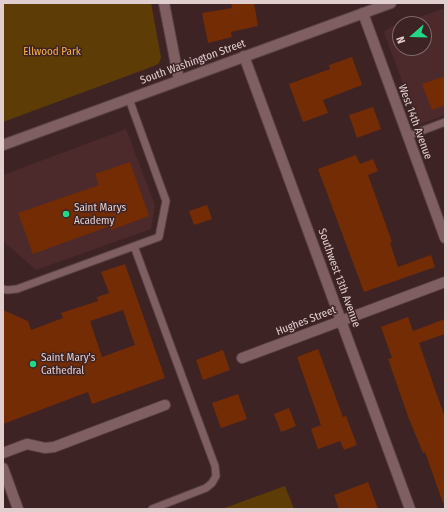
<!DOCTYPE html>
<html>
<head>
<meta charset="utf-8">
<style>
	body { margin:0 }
	#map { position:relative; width:448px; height:512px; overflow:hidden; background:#3e2325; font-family:"Fira Sans Condensed",sans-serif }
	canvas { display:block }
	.frame { position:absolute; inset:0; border:4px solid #e1cecf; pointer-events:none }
	.north { position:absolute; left:392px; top:16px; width:40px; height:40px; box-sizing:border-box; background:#3e2325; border:1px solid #7f6769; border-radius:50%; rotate:250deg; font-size:11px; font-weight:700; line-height:16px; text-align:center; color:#e1cecf }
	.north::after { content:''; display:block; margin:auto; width:14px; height:18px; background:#22d887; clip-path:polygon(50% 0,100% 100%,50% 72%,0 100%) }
</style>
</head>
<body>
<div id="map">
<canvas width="448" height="512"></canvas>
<div class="frame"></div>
<div class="north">N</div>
</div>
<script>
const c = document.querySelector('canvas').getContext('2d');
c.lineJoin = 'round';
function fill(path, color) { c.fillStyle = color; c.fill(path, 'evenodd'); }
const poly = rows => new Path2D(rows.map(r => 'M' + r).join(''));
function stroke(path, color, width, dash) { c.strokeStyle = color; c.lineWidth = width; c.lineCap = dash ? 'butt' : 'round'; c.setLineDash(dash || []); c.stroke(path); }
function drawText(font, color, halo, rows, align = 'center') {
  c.font = font + ' "Fira Sans Condensed",sans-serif'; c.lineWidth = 3; c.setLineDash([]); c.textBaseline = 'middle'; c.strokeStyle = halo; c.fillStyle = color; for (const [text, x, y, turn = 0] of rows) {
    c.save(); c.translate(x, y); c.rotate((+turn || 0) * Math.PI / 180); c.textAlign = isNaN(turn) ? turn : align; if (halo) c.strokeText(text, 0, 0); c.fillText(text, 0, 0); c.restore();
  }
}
fill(poly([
	[445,8,445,115,418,125,384,32,389,28,400,24,400,48,424,48,424,24,400,24],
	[126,129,155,205,151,229,36,270,3,241,3,175]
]), '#4c2a2c');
fill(poly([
	[3,3,151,3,161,57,159,63,154,66,3,122],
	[285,486,294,509,222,509,241,502]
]), '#5e3c06');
fill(poly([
	[231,3,254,3,258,26,231,32,232,37,208,43,202,13,232,8],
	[352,57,362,85,323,100,328,113,303,122,289,84,330,69,329,65],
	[445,76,445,105,432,110,422,84],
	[373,107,381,129,357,138,349,115],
	[356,155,360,164,373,159,378,171,368,175,392,242,390,243,398,267,431,255,435,267,364,292,318,169],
	[130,162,149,216,111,230,110,226,33,254,18,213,99,185,95,174],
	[207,205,212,219,194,225,189,211],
	[125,264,165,378,92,404,88,392,3,424,3,310,28,321,31,330,63,318,61,313,98,301,97,297,109,293,101,272],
	[123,310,135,345,102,357,90,321],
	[408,317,413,331,445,319,445,334,419,343,445,418,445,503,443,503,425,452,423,453,409,419,388,359,392,358,381,327],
	[318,349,343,417,346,416,357,445,344,450,340,441,318,449,311,429,321,425,297,357],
	[223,350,230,370,203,380,196,360],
	[238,394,247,419,221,428,212,403],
	[289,408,296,426,281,432,274,414],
	[368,482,378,509,339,509,334,495]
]), '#732c04');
const service = poly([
	[408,136,445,122],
	[134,246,205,439,215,466,216,476,212,483,206,488,152,509],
	[3,289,7,290,17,289,159,237,166,201,129,99]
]);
const minor = poly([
	[363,13,445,238],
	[244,56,410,509],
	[242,358,445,282],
	[3,453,27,444,45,448,54,447,165,405],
	[3,468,18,509]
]);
const tertiary = poly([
	[164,3,179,80]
]);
const secondary = poly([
	[3,145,391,3]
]);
stroke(service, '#594244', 9);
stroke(minor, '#594244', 12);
stroke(tertiary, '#594244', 12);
stroke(secondary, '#594244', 12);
stroke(service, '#7f5f61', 7);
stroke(minor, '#7f5f61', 10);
stroke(tertiary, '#7f5f61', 10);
stroke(secondary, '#7f5f61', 10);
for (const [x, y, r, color] of [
	[66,214,4,"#22d887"],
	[33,364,4,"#22d887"]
]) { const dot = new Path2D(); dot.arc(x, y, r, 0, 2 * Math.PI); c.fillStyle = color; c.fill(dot); stroke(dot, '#3e2325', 1.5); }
drawText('11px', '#f7af4c', '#3e2325', [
	["Ellwood Park",52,52]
]);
drawText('11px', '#e1cecf', '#3e2325', [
	["South Washington Street",193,62,-20],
	["West 14th Avenue",415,122,70],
	["Southwest 13th Avenue",339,278,70],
	["Hughes Street",306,321,-21]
]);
drawText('11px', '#e1cecf', '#3e2325', [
	["Saint Marys",74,208],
	["Academy",74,221],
	["Saint Mary's",41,358],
	["Cathedral",41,371]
], 'left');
</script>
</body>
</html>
